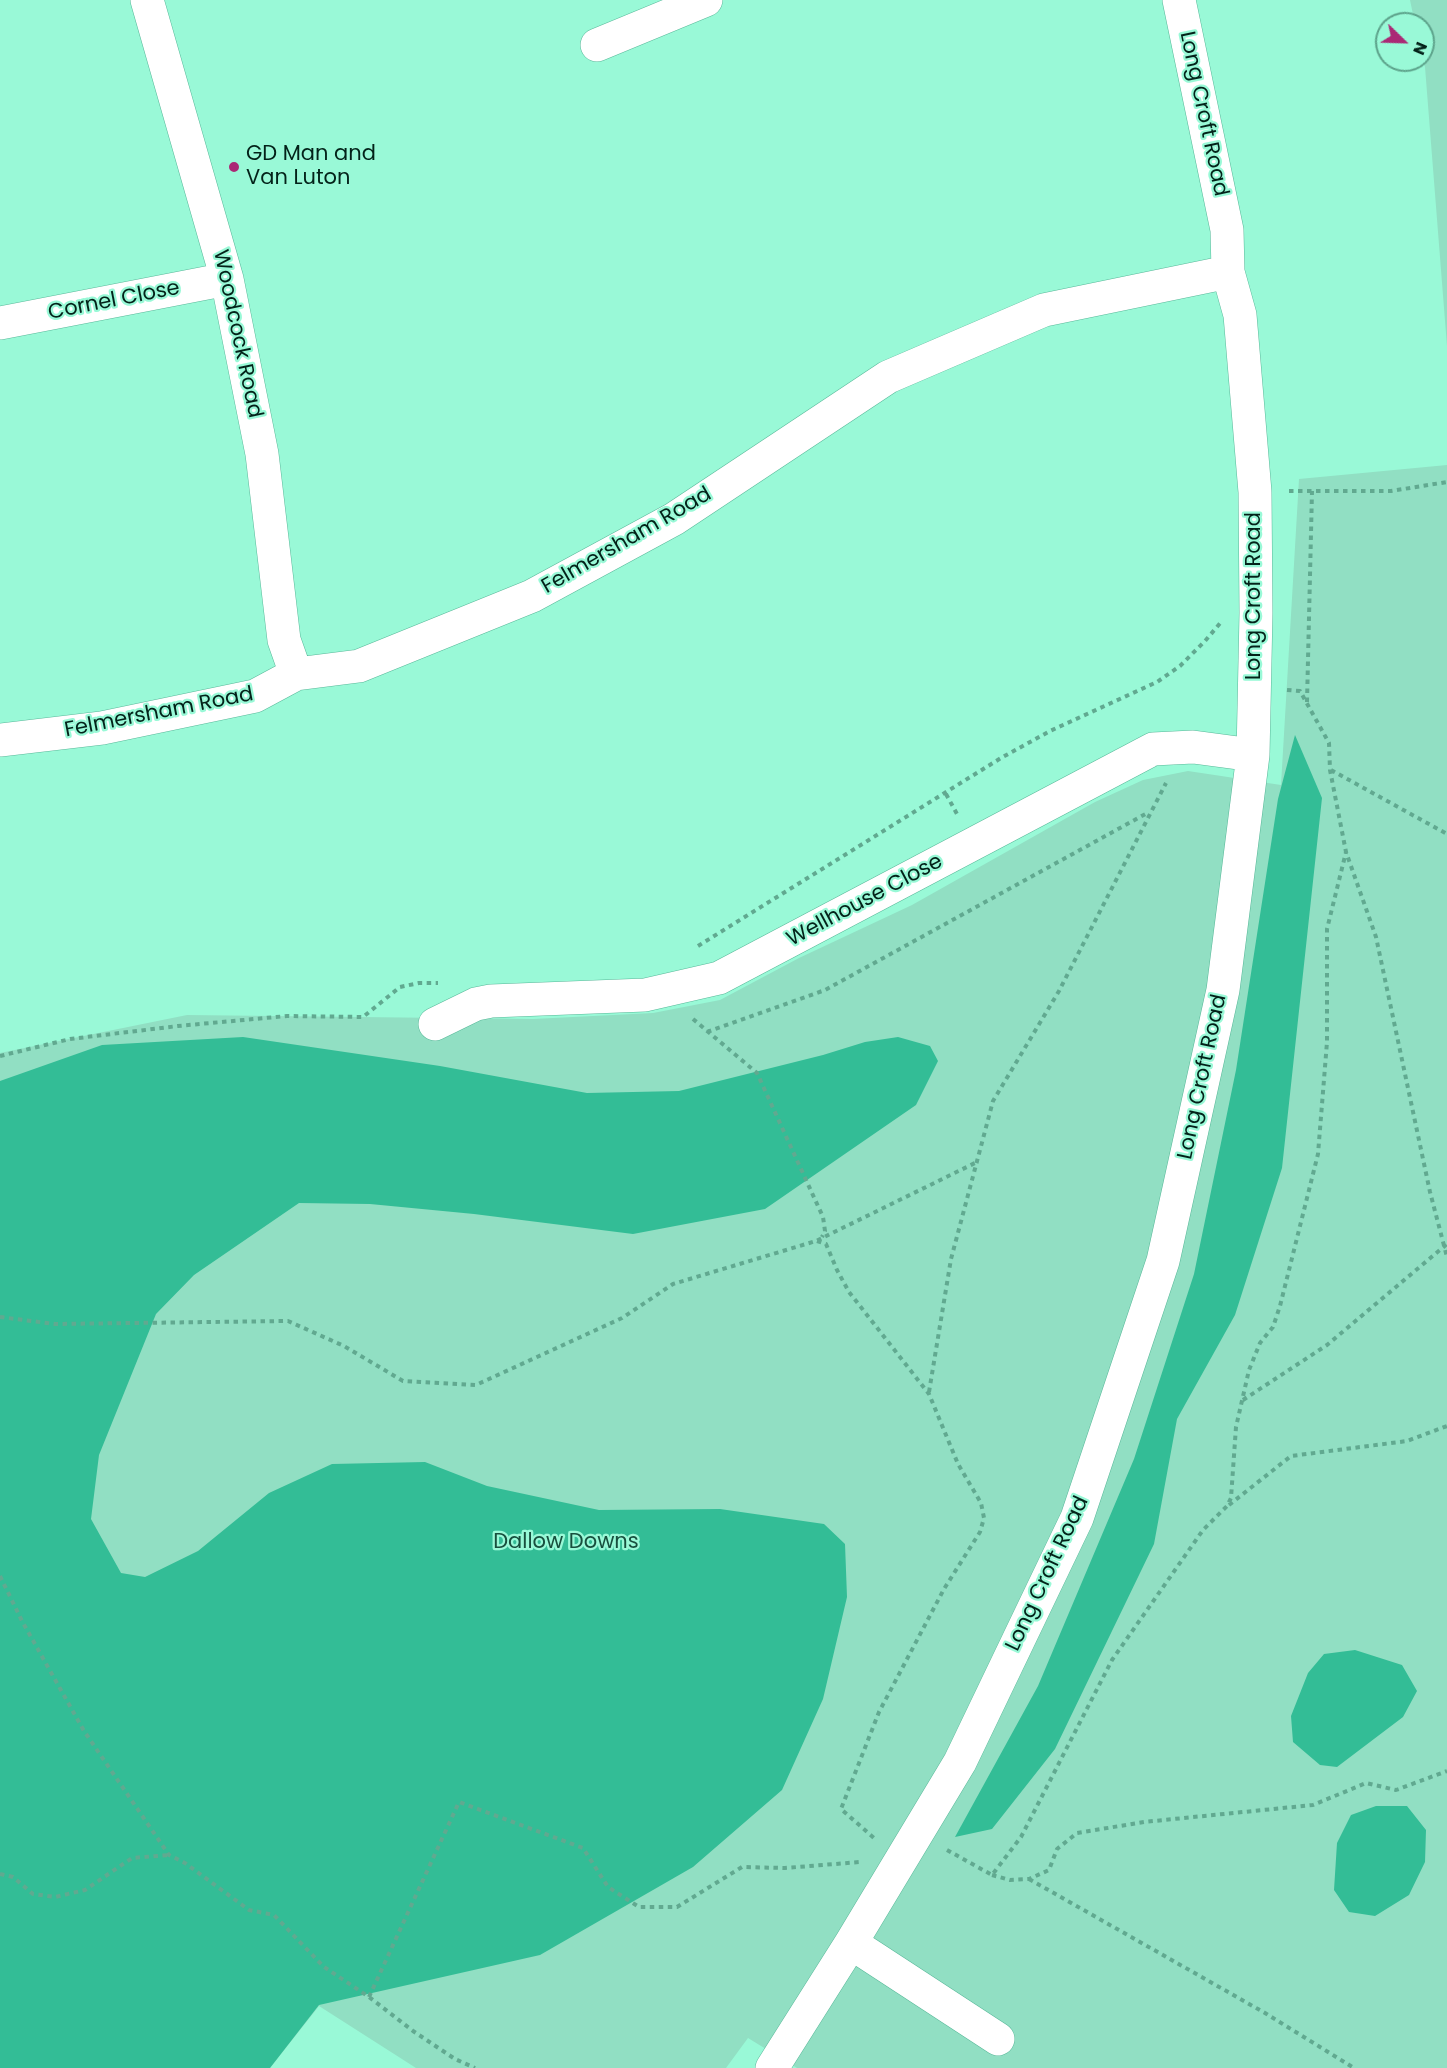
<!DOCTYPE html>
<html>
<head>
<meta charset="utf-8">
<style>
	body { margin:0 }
	#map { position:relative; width:1447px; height:2068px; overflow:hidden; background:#99f9d7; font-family:Poppins,sans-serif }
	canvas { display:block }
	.north { position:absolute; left:1375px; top:12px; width:60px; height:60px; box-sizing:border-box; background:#99f9d7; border:2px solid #5da38b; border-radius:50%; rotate:113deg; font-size:16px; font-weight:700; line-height:24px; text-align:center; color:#032219 }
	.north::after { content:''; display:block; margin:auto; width:21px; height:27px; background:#aa2975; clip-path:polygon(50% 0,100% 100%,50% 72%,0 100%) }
</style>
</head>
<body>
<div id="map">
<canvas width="1447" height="2068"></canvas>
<div class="north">N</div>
</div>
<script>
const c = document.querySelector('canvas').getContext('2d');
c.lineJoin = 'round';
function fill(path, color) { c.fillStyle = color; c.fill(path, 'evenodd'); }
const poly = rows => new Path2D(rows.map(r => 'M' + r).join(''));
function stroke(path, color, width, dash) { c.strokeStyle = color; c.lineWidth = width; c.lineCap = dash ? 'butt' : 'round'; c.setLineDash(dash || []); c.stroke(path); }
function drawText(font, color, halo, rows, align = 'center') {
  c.font = font + ' Poppins,sans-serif'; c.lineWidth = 4.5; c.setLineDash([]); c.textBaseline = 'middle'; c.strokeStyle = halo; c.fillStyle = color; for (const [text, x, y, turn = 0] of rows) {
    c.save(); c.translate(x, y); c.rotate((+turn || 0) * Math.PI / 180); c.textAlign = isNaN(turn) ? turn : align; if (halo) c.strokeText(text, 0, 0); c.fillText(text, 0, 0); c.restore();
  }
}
fill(poly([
	[1410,0,1447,0,1447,346,1425,67,1423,56,1423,24,1415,24],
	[1447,465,1447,2068,797,2068,748,2038,726,2068,416,2068,319,2006,270,2068,0,2068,0,1053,187,1015,533,1019,653,1013,720,1000,799,958,912,905,1095,802,1143,780,1188,771,1281,785,1299,479]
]), '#91dfc3');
fill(poly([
	[1295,735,1322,798,1282,1168,1235,1315,1177,1419,1154,1544,1055,1749,992,1829,955,1837,1038,1686,1134,1459,1194,1274,1236,1070,1278,799],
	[243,1037,440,1066,587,1093,679,1091,823,1055,865,1042,898,1037,930,1046,938,1061,916,1105,765,1209,633,1234,474,1214,370,1204,299,1203,194,1275,156,1314,99,1455,91,1519,121,1573,145,1577,198,1551,269,1493,332,1464,425,1462,487,1486,599,1510,720,1509,824,1524,845,1544,847,1597,823,1699,782,1790,693,1867,540,1955,319,2005,270,2068,0,2068,0,1081,102,1045],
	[1355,1650,1402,1665,1417,1691,1403,1717,1337,1767,1320,1765,1293,1742,1291,1716,1308,1673,1324,1654],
	[1376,1806,1407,1806,1426,1830,1425,1862,1409,1895,1375,1916,1349,1912,1334,1890,1337,1843,1351,1815]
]), '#33bd96');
const minor = poly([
	[147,0,227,279,262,454,284,640,296,674],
	[597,45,706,0],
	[0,323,227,279],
	[0,740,102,728,255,696,296,674,359,666,532,596,674,519,888,377,1044,310,1228,272],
	[435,1024,476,1004,491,1001,645,995,719,978,1153,749,1193,747,1253,755],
	[851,1943,998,2039],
	[772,2068,851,1943,960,1762,1077,1518,1163,1261,1223,990,1253,755,1256,613,1255,492,1240,315,1228,272,1227,230,1179,0]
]);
stroke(minor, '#58b899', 34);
stroke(poly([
	[1289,491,1391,491,1447,482],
	[1287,690,1300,691,1329,743,1330,770,1346,852,1376,937,1430,1192,1447,1257],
	[1307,702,1312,491],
	[1331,770,1447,834],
	[946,794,957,814],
	[698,946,1001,758,1050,731,1157,682,1180,666,1205,641,1222,621],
	[693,1019,757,1073,823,1217,825,1231,822,1237],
	[707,1032,825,990,1149,812],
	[0,1056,70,1039,178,1026,287,1016,363,1017,400,987,419,983,438,983],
	[817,1241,826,1244,837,1270,849,1292,929,1394,958,1464,981,1503,984,1518,980,1532,944,1589,879,1712,841,1809,874,1838],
	[0,1317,55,1324,288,1321,344,1346,403,1381,476,1385,622,1318,673,1284,816,1241,977,1162],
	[929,1392,951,1259,993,1101,1059,991,1166,783],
	[1243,1400,1327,1345,1447,1244],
	[1229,1505,1291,1456,1407,1441,1447,1426],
	[0,1576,22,1621,84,1731,169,1855,185,1863,249,1910,274,1915,324,1967,369,1997,413,2031,455,2059,475,2068],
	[947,1850,992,1875,1021,1837,1112,1660,1203,1530,1227,1506,1231,1498,1236,1427,1249,1370,1260,1343,1273,1327,1280,1306,1318,1154,1327,1042,1327,929,1346,852],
	[0,1874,13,1877,33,1894,55,1897,85,1890,132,1858,169,1855],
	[992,1875,1010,1880,1029,1879,1049,1870,1057,1849,1077,1833,1144,1822,1313,1805,1366,1783,1396,1790,1447,1771],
	[1029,1879,1265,2013,1354,2068],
	[369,1997,459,1802,583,1848,608,1887,639,1907,677,1907,742,1867,785,1868,860,1862]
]), '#61a990', 4, [4.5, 4.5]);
stroke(minor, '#fff', 33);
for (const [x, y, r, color] of [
	[234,167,6,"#aa2975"]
]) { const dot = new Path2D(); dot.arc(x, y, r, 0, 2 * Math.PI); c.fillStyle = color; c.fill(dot); stroke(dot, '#99f9d7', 2); }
drawText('21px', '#032219', '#99f9d7', [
	["Long Croft Road",1203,114,78],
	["Cornel Close",114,301,-11],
	["Woodcock Road",237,334,78],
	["Felmersham Road",627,541,-30],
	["Long Croft Road",1255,596,-90],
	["Felmersham Road",159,713,-11],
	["Wellhouse Close",865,901,-28],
	["Long Croft Road",1203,1077,-78],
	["Long Croft Road",1048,1574,-65]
]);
drawText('21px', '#032219', '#99f9d7', [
	["GD Man and",246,155],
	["Van Luton",246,179]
], 'left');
drawText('21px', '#184f3e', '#99f9d7', [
	["Dallow Downs",566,1543]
]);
</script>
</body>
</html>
